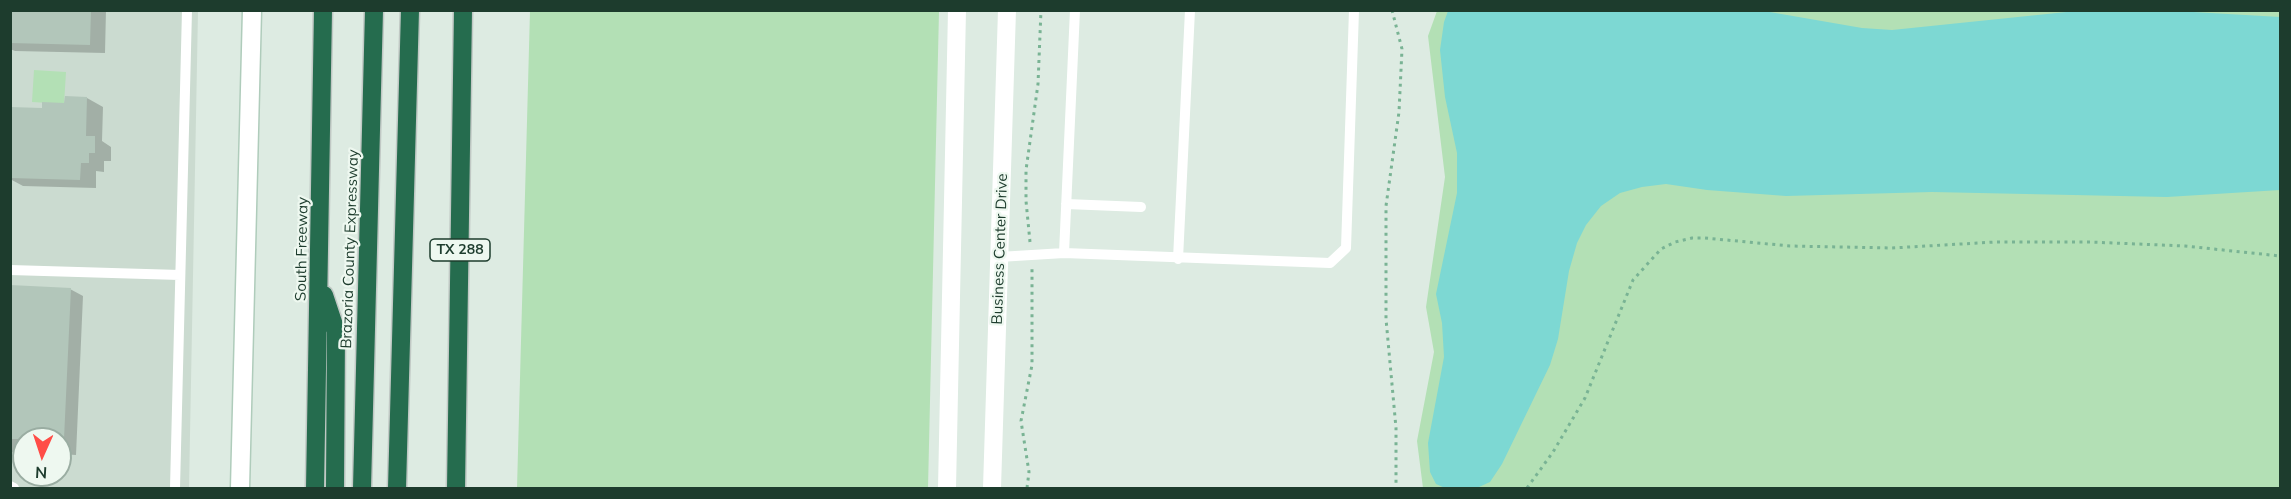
<!DOCTYPE html>
<html>
<head>
<meta charset="utf-8">
<style>
	body { margin:0 }
	#map { position:relative; width:2291px; height:499px; overflow:hidden; background:#ddebe2; font-family:Mulish,sans-serif }
	canvas { display:block }
	.frame { position:absolute; inset:0; border:12px solid #1d3c2d; pointer-events:none }
	.north { position:absolute; left:12px; top:427px; width:60px; height:60px; box-sizing:border-box; background:#eef8f0; border:2px solid #9aada2; border-radius:50%; rotate:183deg; font-size:16px; font-weight:700; line-height:24px; text-align:center; color:#1d3c2d }
	.north::after { content:''; display:block; margin:auto; width:21px; height:27px; background:#ff4d47; clip-path:polygon(50% 0,100% 100%,50% 72%,0 100%) }
</style>
</head>
<body>
<div id="map">
<canvas width="2291" height="499"></canvas>
<div class="frame"></div>
<div class="north">N</div>
</div>
<script>
const c = document.querySelector('canvas').getContext('2d');
c.lineJoin = 'round';
function fill(path, color) { c.fillStyle = color; c.fill(path, 'evenodd'); }
const poly = rows => new Path2D(rows.map(r => 'M' + r).join(''));
function stroke(path, color, width, dash) { c.strokeStyle = color; c.lineWidth = width; c.lineCap = dash ? 'butt' : 'round'; c.setLineDash(dash || []); c.stroke(path); }
function drawText(font, color, halo, rows, align = 'center') {
  c.font = font + ' Mulish,sans-serif'; c.lineWidth = 4.5; c.setLineDash([]); c.textBaseline = 'middle'; c.strokeStyle = halo; c.fillStyle = color; for (const [text, x, y, turn = 0] of rows) {
    c.save(); c.translate(x, y); c.rotate((+turn || 0) * Math.PI / 180); c.textAlign = isNaN(turn) ? turn : align; if (halo) c.strokeText(text, 0, 0); c.fillText(text, 0, 0); c.restore();
  }
}
fill(poly([
	[10,11,198,11,189,488,11,488],
	[24,439,60,439,60,475,24,475]
]), '#cbdbd0');
fill(poly([
	[530,11,939,11,928,488,517,488],
	[1437,11,2280,11,2280,488,1423,488,1417,441,1434,352,1426,307,1445,177,1428,36],
	[34,70,66,72,64,104,32,102]
]), '#b3e0b5');
fill(poly([
	[1582,10,1764,11,1862,28,1892,30,2076,11,2176,11,2280,17,2280,190,2167,197,1932,192,1786,196,1707,190,1666,184,1642,187,1620,193,1601,206,1586,225,1577,243,1569,271,1558,339,1550,365,1502,464,1490,482,1479,487,1445,488,1436,484,1430,472,1428,443,1444,357,1442,323,1436,294,1457,193,1457,153,1445,97,1440,50,1444,22,1448,11]
]), '#7dd8d3');
fill(poly([
	[10,10,106,10,105,53,15,51,10,49],
	[87,98,103,107,102,141,111,147,111,161,104,161,104,172,96,171,96,188,23,186,10,179,11,108,43,109],
	[10,286,70,289,83,296,76,455,60,454,60,439,24,439,24,453,10,452]
]), '#0003');
fill(poly([
	[10,10,91,10,90,45,10,43],
	[65,96,87,97,86,136,95,136,95,153,89,153,89,163,81,163,80,180,10,178,10,107,42,108,42,102,64,103],
	[10,285,71,288,64,439,10,439]
]), '#b2c6ba');
const secondary = poly([
	[240,488,252,10]
]);
const motorway = poly([
	[324,295,336,331,335,488],
	[315,488,323,10],
	[362,488,374,10],
	[397,488,410,10],
	[456,488,463,10]
]);
stroke(secondary, '#afccbb', 21);
stroke(motorway, '#c0c8c4', 21);
stroke(poly([
	[1392,10,1402,49,1399,112,1386,206,1386,319,1396,428,1396,488],
	[1030,242,1026,201,1026,170,1038,84,1041,10],
	[1027,488,1029,472,1021,421,1032,365,1032,269],
	[1527,488,1553,452,1585,398,1633,280,1661,249,1675,242,1692,238,1705,238,1790,246,1892,248,1995,242,2090,242,2185,246,2280,256]
]), '#79b394', 3, [3, 4.5]);
stroke(poly([
	[1066,204,1141,207],
	[1064,253,1075,10],
	[999,257,1064,253,1330,263,1346,248,1354,10],
	[1178,259,1190,10],
	[10,270,180,275],
	[10,486,14,488],
	[175,488,187,10]
]), '#fff', 10);
stroke(poly([
	[947,488,957,10],
	[992,488,1007,10]
]), '#fff', 18);
stroke(secondary, '#fff', 18);
stroke(motorway, '#256c4e', 18);
for (const [x, y, w] of [
	[460,250,60]
]) { const box = new Path2D(); box.roundRect(x - w / 2, y - 11, w, 22, 4.5); c.fillStyle = '#eef8f0'; c.fill(box); stroke(box, '#1d3c2d', 1.5); }
drawText('bold 14px', '#1d3c2d', null, [
	["TX 288",460,250]
]);
drawText('15px', '#1d3c2d', '#eef8f0', [
	["South Freeway",302,249,-89],
	["Brazoria County Expressway",350,249,-88],
	["Business Center Drive",1000,249,-88]
]);
</script>
</body>
</html>
